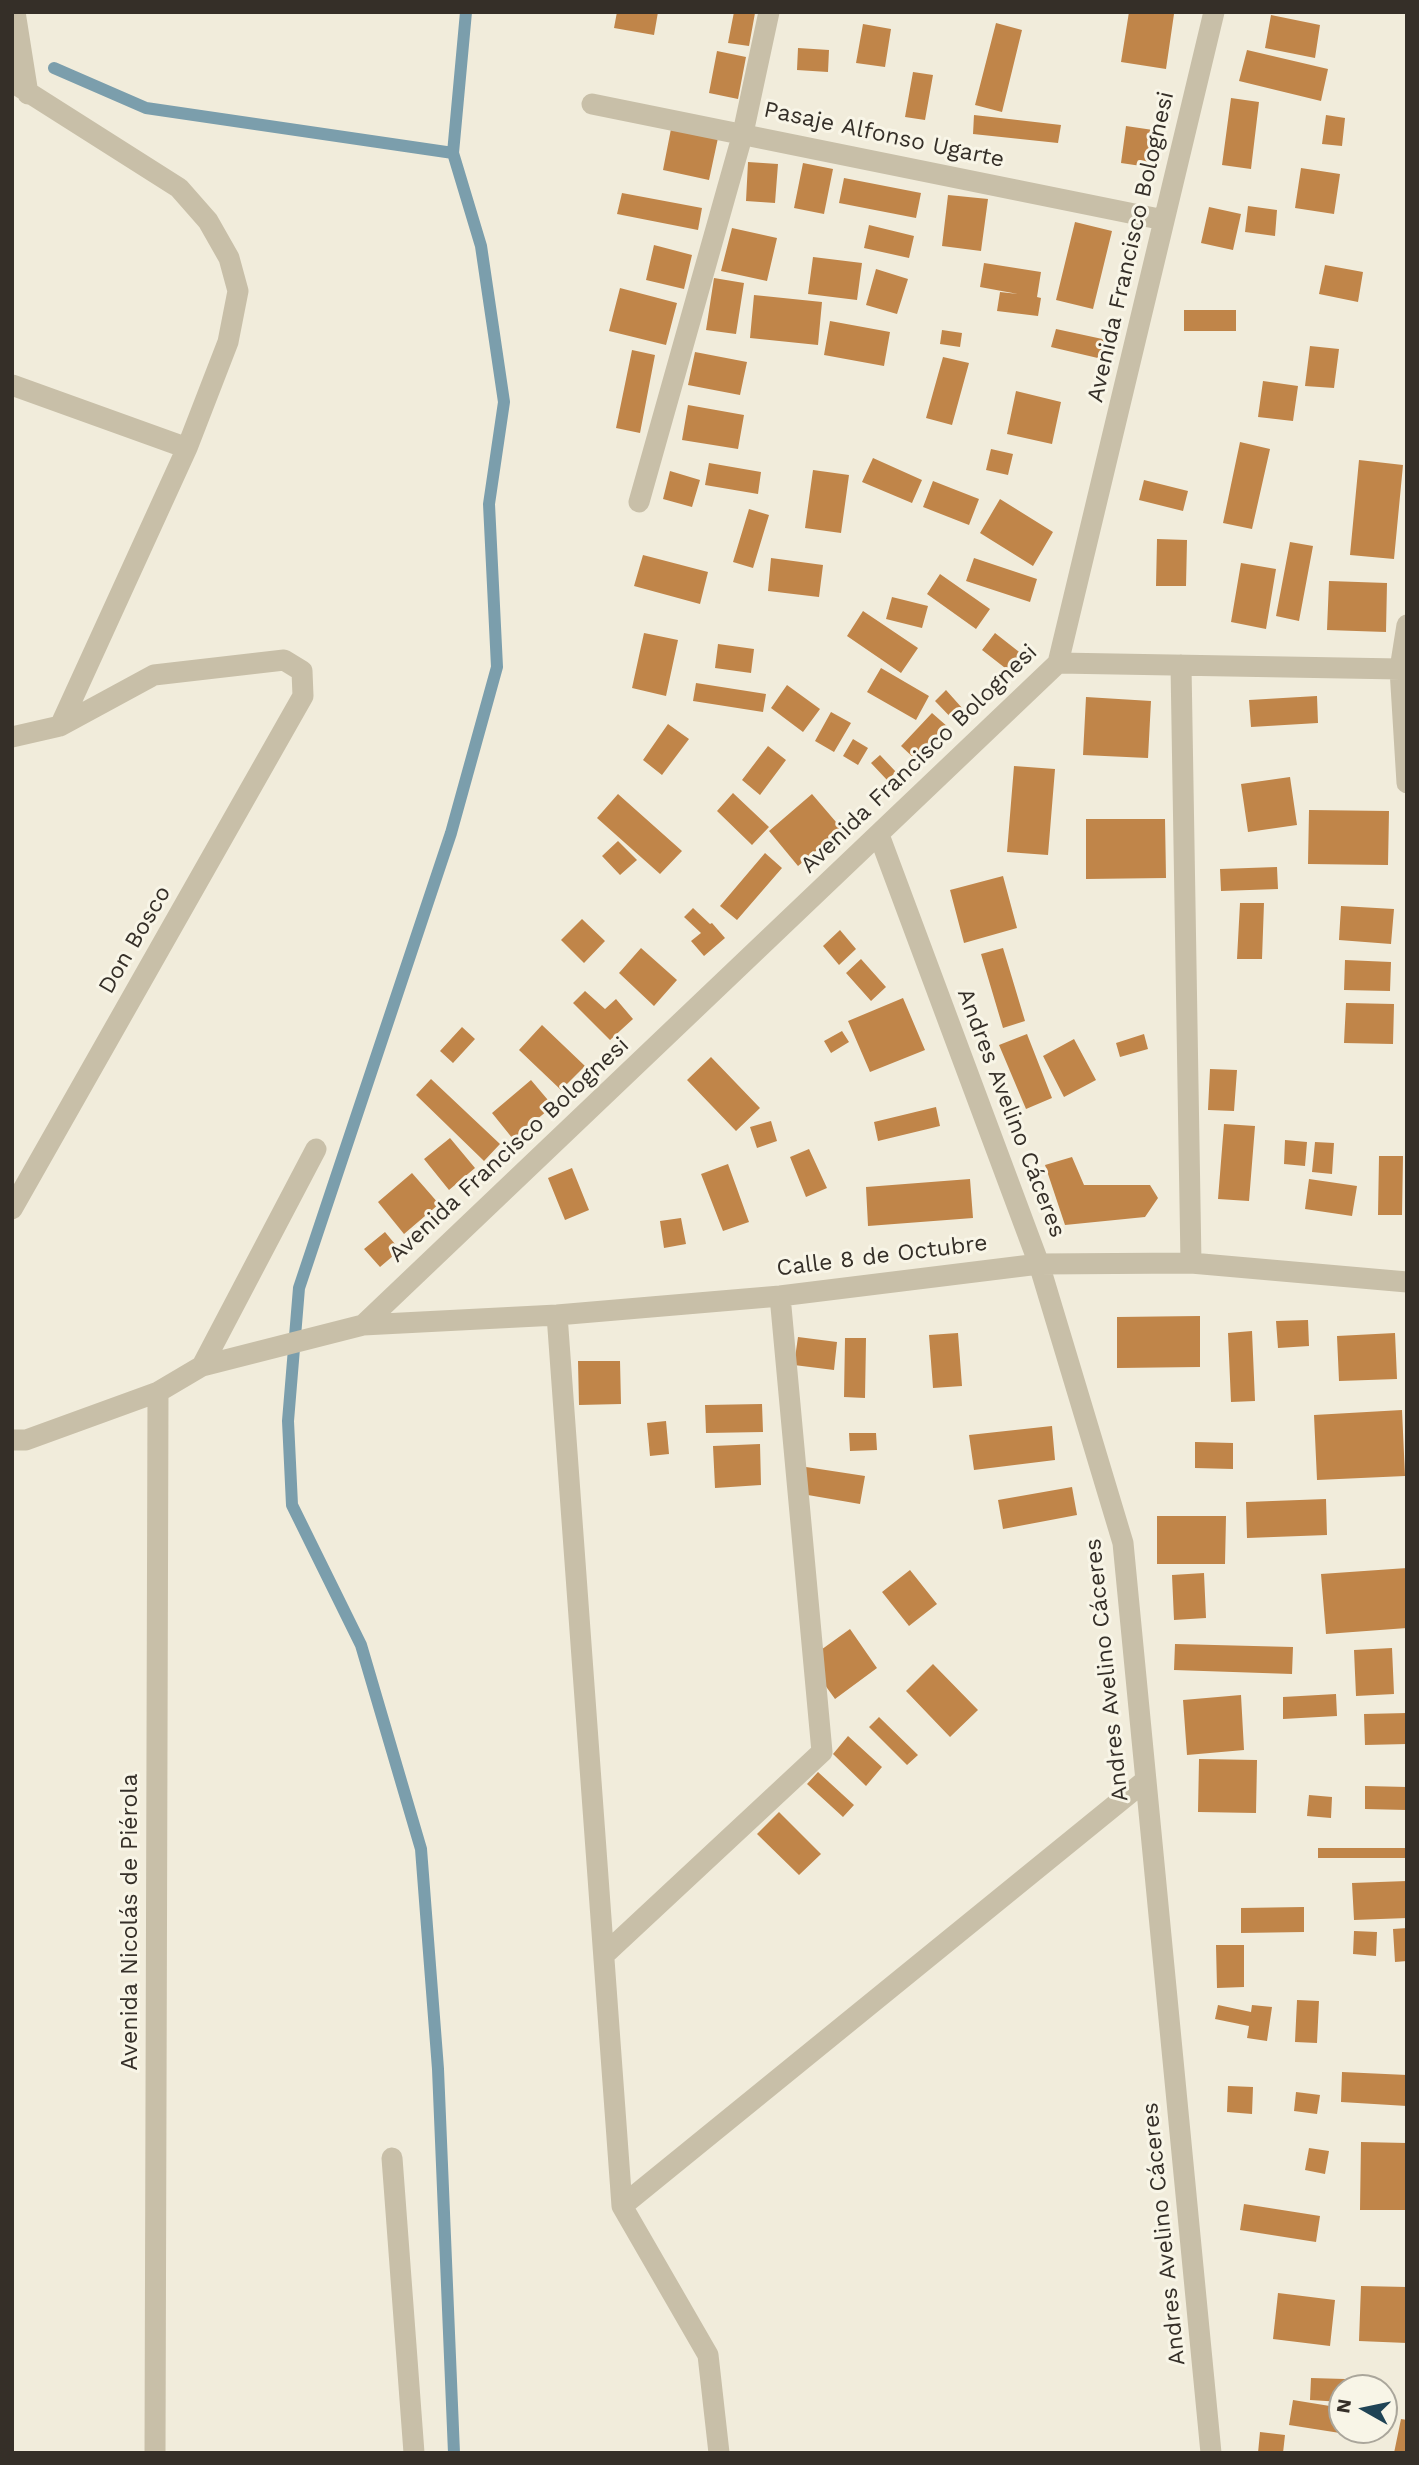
<!DOCTYPE html>
<html>
<head>
<meta charset="utf-8">
<style>
	body { margin:0 }
	#map { position:relative; width:1419px; height:2465px; overflow:hidden; background:#f1ecdb; font-family:"Work Sans",sans-serif }
	canvas { display:block }
	.frame { position:absolute; inset:0; border:14px solid #352f28; pointer-events:none }
	.north { position:absolute; left:1328px; top:2374px; width:70px; height:70px; box-sizing:border-box; background:#f8f5e7; border:2px solid #aaa69b; border-radius:50%; rotate:279deg; font-size:19px; font-weight:700; line-height:28px; text-align:center; color:#352f28 }
	.north::after { content:''; display:block; margin:auto; width:24px; height:32px; background:#1f4355; clip-path:polygon(50% 0,100% 100%,50% 72%,0 100%) }
</style>
</head>
<body>
<div id="map">
<canvas width="1419" height="2465"></canvas>
<div class="frame"></div>
<div class="north">N</div>
</div>
<script>
const c = document.querySelector('canvas').getContext('2d');
c.lineJoin = 'round';
const poly = rows => new Path2D(rows.map(r => 'M' + r).join(''));
function stroke(path, color, width, dash) { c.strokeStyle = color; c.lineWidth = width; c.lineCap = dash ? 'butt' : 'round'; c.setLineDash(dash || []); c.stroke(path); }
function fill(path, color) { c.fillStyle = color; c.fill(path, 'evenodd'); }
function drawText(font, color, halo, rows, align = 'center') {
  c.font = font + ' "Work Sans",sans-serif'; c.lineWidth = 6; c.setLineDash([]); c.textBaseline = 'middle'; c.strokeStyle = halo; c.fillStyle = color; for (const [text, x, y, turn = 0] of rows) {
    c.save(); c.translate(x, y); c.rotate((+turn || 0) * Math.PI / 180); c.textAlign = isNaN(turn) ? turn : align; if (halo) c.strokeText(text, 0, 0); c.fillText(text, 0, 0); c.restore();
  }
}
stroke(poly([
	[54,68,146,108,453,153],
	[454,2453,438,2069,421,1849,361,1645,292,1505,288,1421,299,1288,451,833,497,667,489,504,504,402,481,246,453,153,466,12]
]), '#7b9eac', 12);
fill(poly([
	[617,12,658,12,654,35,614,28],
	[734,12,755,13,749,46,728,43],
	[1129,12,1174,14,1166,69,1121,62],
	[1271,15,1320,25,1315,58,1265,48],
	[996,23,1022,30,1002,112,975,105],
	[863,24,891,29,885,67,856,63],
	[798,48,829,50,828,72,797,70],
	[1247,50,1328,69,1321,101,1239,81],
	[717,51,746,57,738,99,709,93],
	[913,72,933,75,925,120,905,117],
	[1231,98,1259,102,1251,169,1222,165],
	[974,115,1061,125,1058,143,973,134],
	[1326,115,1345,118,1342,146,1322,144],
	[1126,126,1153,130,1148,167,1121,163],
	[671,129,718,138,709,180,663,170],
	[748,162,778,164,775,203,746,201],
	[803,163,833,169,824,214,794,208],
	[1301,168,1340,174,1334,214,1295,208],
	[844,178,921,193,916,218,839,203],
	[622,193,702,208,698,230,617,214],
	[948,195,988,199,981,251,942,246],
	[1248,206,1277,210,1275,236,1245,232],
	[1209,207,1241,214,1233,250,1201,243],
	[1075,222,1112,231,1093,309,1056,300],
	[869,225,914,236,909,258,864,248],
	[732,228,777,238,767,281,721,271],
	[654,245,692,255,684,289,646,280],
	[813,257,862,263,857,300,808,294],
	[984,263,1041,272,1037,297,1041,298,1038,316,997,311,1000,292,1018,294,980,287],
	[1325,265,1363,272,1358,302,1319,294],
	[876,269,908,279,897,314,866,305],
	[714,278,744,283,736,334,706,330],
	[620,288,677,303,666,345,609,331],
	[754,295,822,302,818,345,750,338],
	[1184,310,1236,310,1236,331,1184,331],
	[830,321,890,332,884,366,824,355],
	[1056,329,1107,340,1102,359,1051,347],
	[942,330,962,333,960,347,940,344],
	[1310,346,1339,349,1334,388,1305,386],
	[632,350,655,355,640,433,616,428],
	[695,352,747,362,740,395,688,385],
	[943,357,969,363,952,425,926,418],
	[1263,381,1298,386,1293,421,1258,417],
	[1016,391,1061,402,1052,444,1007,434],
	[688,405,744,415,738,449,682,440],
	[1240,442,1270,449,1252,529,1223,523],
	[991,449,1013,454,1008,475,986,470],
	[873,458,922,480,912,503,862,482],
	[1359,460,1403,465,1394,559,1350,555],
	[709,463,761,472,758,494,705,485],
	[813,470,849,475,841,533,805,528],
	[670,471,700,480,692,507,663,499],
	[1144,480,1188,491,1183,511,1139,500],
	[933,481,979,499,969,525,923,507],
	[1000,499,1053,532,1033,566,980,533],
	[749,509,769,515,753,568,733,562],
	[1157,539,1187,540,1186,586,1156,586],
	[1290,542,1313,546,1299,621,1276,616],
	[643,555,708,572,700,604,634,586],
	[771,558,823,565,819,597,768,591],
	[974,558,1037,579,1030,602,966,581],
	[1241,563,1276,569,1266,629,1231,622],
	[940,574,990,609,976,629,927,594],
	[1329,581,1387,583,1386,632,1327,630],
	[892,597,928,606,922,628,886,619],
	[863,611,918,648,901,673,847,636],
	[644,633,678,640,666,696,632,688],
	[995,633,1023,655,1009,671,982,650],
	[718,644,754,649,751,673,715,668],
	[881,668,929,696,916,720,867,692],
	[696,683,766,694,763,712,693,701],
	[787,685,820,709,803,732,771,708],
	[946,690,971,718,961,728,935,701],
	[1317,696,1318,723,1251,727,1249,700],
	[1086,697,1151,701,1148,758,1083,755],
	[831,712,851,723,834,752,815,741],
	[932,713,948,727,916,760,901,746],
	[668,724,689,739,662,775,643,760],
	[853,739,868,748,858,765,843,756],
	[768,746,786,760,760,795,742,780],
	[880,755,896,772,887,780,871,763],
	[1014,766,1055,769,1048,855,1007,852],
	[1290,777,1297,825,1248,832,1241,784],
	[733,793,769,827,752,845,717,811],
	[618,794,682,851,660,874,597,818],
	[812,794,842,829,798,866,769,831],
	[1309,810,1389,811,1388,865,1308,864],
	[1086,819,1165,819,1166,878,1086,879],
	[618,841,637,860,620,875,602,856],
	[765,853,782,868,737,920,720,906],
	[1277,867,1278,889,1221,891,1220,869],
	[1003,876,1017,928,964,943,950,890],
	[1240,903,1264,903,1262,959,1237,959],
	[1341,906,1394,909,1391,944,1339,940],
	[693,908,710,924,712,923,725,938,704,956,691,941,701,933,684,917],
	[582,919,605,941,584,963,561,940],
	[840,930,856,949,839,965,823,946],
	[641,948,677,980,654,1006,619,973],
	[1003,948,1025,1021,1003,1028,981,954],
	[861,959,886,987,871,1001,846,973],
	[1345,960,1391,962,1390,991,1344,990],
	[585,991,605,1009,616,999,633,1019,610,1040,573,1003],
	[903,998,925,1050,870,1072,848,1021],
	[1346,1003,1394,1004,1393,1044,1344,1043],
	[542,1025,585,1066,561,1090,519,1050],
	[462,1027,475,1039,453,1063,440,1051],
	[842,1031,849,1042,831,1053,824,1041],
	[1027,1034,1052,1098,1026,1109,999,1045],
	[1144,1034,1148,1049,1120,1057,1116,1043],
	[1074,1039,1096,1080,1064,1097,1043,1056],
	[711,1057,760,1108,736,1131,687,1080],
	[1210,1069,1237,1070,1234,1111,1208,1110],
	[431,1079,500,1144,484,1161,416,1095],
	[531,1080,553,1106,513,1139,492,1113],
	[936,1107,940,1126,878,1141,874,1122],
	[771,1121,777,1141,757,1148,750,1127],
	[1224,1124,1255,1126,1249,1201,1218,1199],
	[450,1138,475,1168,449,1190,424,1159],
	[1285,1140,1307,1142,1305,1166,1284,1164],
	[1315,1142,1334,1143,1332,1174,1312,1172],
	[809,1149,827,1188,806,1197,790,1157],
	[1379,1156,1403,1156,1402,1215,1378,1215],
	[1072,1157,1084,1185,1150,1185,1158,1198,1145,1217,1065,1225,1045,1165],
	[728,1164,749,1222,723,1231,701,1174],
	[572,1168,589,1210,565,1220,548,1178],
	[412,1173,439,1204,404,1234,378,1202],
	[970,1179,973,1218,868,1226,866,1187],
	[1309,1179,1357,1186,1352,1216,1305,1209],
	[681,1218,686,1244,664,1248,660,1221],
	[385,1232,400,1250,380,1267,364,1249],
	[1200,1316,1200,1367,1117,1368,1117,1317],
	[1308,1320,1309,1346,1278,1348,1276,1321],
	[1252,1331,1255,1401,1231,1402,1228,1333],
	[958,1333,962,1386,933,1388,929,1335],
	[1395,1333,1397,1379,1339,1381,1337,1336],
	[798,1337,837,1342,834,1370,794,1365],
	[845,1338,866,1338,865,1398,844,1397],
	[578,1361,620,1361,621,1404,579,1405],
	[762,1404,763,1432,706,1433,705,1405],
	[1402,1410,1405,1476,1317,1480,1314,1415],
	[666,1421,669,1454,650,1456,647,1423],
	[1052,1426,1055,1460,974,1470,969,1435],
	[849,1433,876,1433,877,1450,850,1451],
	[1195,1442,1233,1443,1233,1469,1195,1468],
	[760,1444,761,1485,715,1488,713,1446],
	[806,1467,865,1476,860,1504,802,1494],
	[1072,1487,1077,1515,1003,1529,998,1500],
	[1326,1499,1327,1535,1247,1538,1246,1502],
	[1157,1516,1226,1516,1225,1564,1157,1564],
	[1407,1568,1407,1628,1326,1634,1321,1574],
	[910,1570,937,1604,909,1626,882,1592],
	[1204,1573,1206,1618,1174,1620,1172,1575],
	[850,1629,877,1668,835,1699,807,1660],
	[1175,1644,1293,1647,1292,1674,1174,1670],
	[1392,1648,1394,1694,1356,1696,1354,1650],
	[933,1664,978,1710,950,1737,906,1691],
	[1336,1694,1337,1716,1283,1719,1283,1697],
	[1241,1695,1244,1750,1187,1755,1183,1700],
	[1407,1713,1407,1744,1365,1745,1364,1714],
	[879,1717,918,1755,907,1765,869,1727],
	[848,1736,882,1767,866,1786,833,1754],
	[1199,1759,1257,1760,1256,1813,1198,1812],
	[818,1772,854,1805,843,1817,807,1784],
	[1365,1786,1407,1787,1407,1810,1365,1809],
	[1309,1795,1332,1797,1331,1818,1307,1816],
	[779,1812,821,1854,799,1875,757,1834],
	[1318,1848,1407,1848,1407,1858,1318,1858],
	[1407,1881,1407,1918,1354,1920,1352,1883],
	[1304,1907,1304,1932,1241,1933,1241,1908],
	[1407,1928,1407,1961,1395,1962,1393,1929],
	[1354,1931,1377,1932,1376,1956,1353,1954],
	[1216,1945,1244,1945,1244,1987,1217,1988],
	[1297,2000,1319,2001,1317,2043,1295,2042],
	[1218,2005,1251,2012,1252,2005,1272,2007,1267,2041,1247,2038,1249,2026,1215,2019],
	[1342,2072,1407,2075,1407,2106,1341,2102],
	[1228,2086,1253,2087,1252,2114,1227,2112],
	[1296,2092,1320,2095,1317,2114,1294,2111],
	[1361,2142,1407,2143,1407,2210,1360,2210],
	[1309,2148,1329,2151,1325,2174,1305,2170],
	[1244,2204,1320,2216,1316,2242,1240,2230],
	[1361,2286,1407,2287,1407,2343,1359,2341],
	[1278,2293,1335,2300,1330,2346,1273,2339],
	[1311,2378,1345,2379,1345,2388,1342,2388,1342,2402,1310,2400],
	[1293,2400,1342,2408,1342,2430,1360,2430,1359,2436,1289,2425],
	[1401,2419,1407,2420,1407,2453,1394,2453],
	[1260,2432,1285,2435,1283,2453,1258,2453]
]), '#c08549');
stroke(poly([
	[15,12,28,94],
	[12,82,179,188,208,221,229,258,238,291,228,342,187,448,60,726,12,737],
	[592,104,1164,220],
	[12,385,187,448],
	[639,502,743,133,769,12],
	[1407,625,1400,669,1407,783],
	[1058,663,1400,669],
	[1181,665,1191,1263],
	[879,835,1039,1264,1123,1543,1211,2453],
	[12,1209,303,696,302,671,284,660,154,675,60,726],
	[557,1315,622,2206,708,2355,719,2453],
	[363,1325,1058,663,1214,12],
	[202,1366,316,1149],
	[12,1440,26,1440,158,1392,202,1366,363,1325,557,1315,780,1296,1039,1264,1191,1263,1407,1282],
	[604,1955,822,1752,780,1296],
	[392,2158,414,2453],
	[622,2206,1146,1780],
	[155,2453,158,1392]
]), '#c8bfa8', 21);
drawText('23px', '#352f28', '#f8f5e7', [
	["Pasaje Alfonso Ugarte",884,135,12],
	["Avenida Francisco Bolognesi",1131,247,-77],
	["Avenida Francisco Bolognesi",919,759,-44],
	["Don Bosco",135,940,-60],
	["Andres Avelino Cáceres",1011,1113,69],
	["Avenida Francisco Bolognesi",509,1150,-43],
	["Calle 8 de Octubre",882,1256,-7],
	["Andres Avelino Cáceres",1107,1670,-96],
	["Avenida Nicolás de Piérola",130,1922,-90],
	["Andres Avelino Cáceres",1164,2234,-96]
]);
</script>
</body>
</html>
